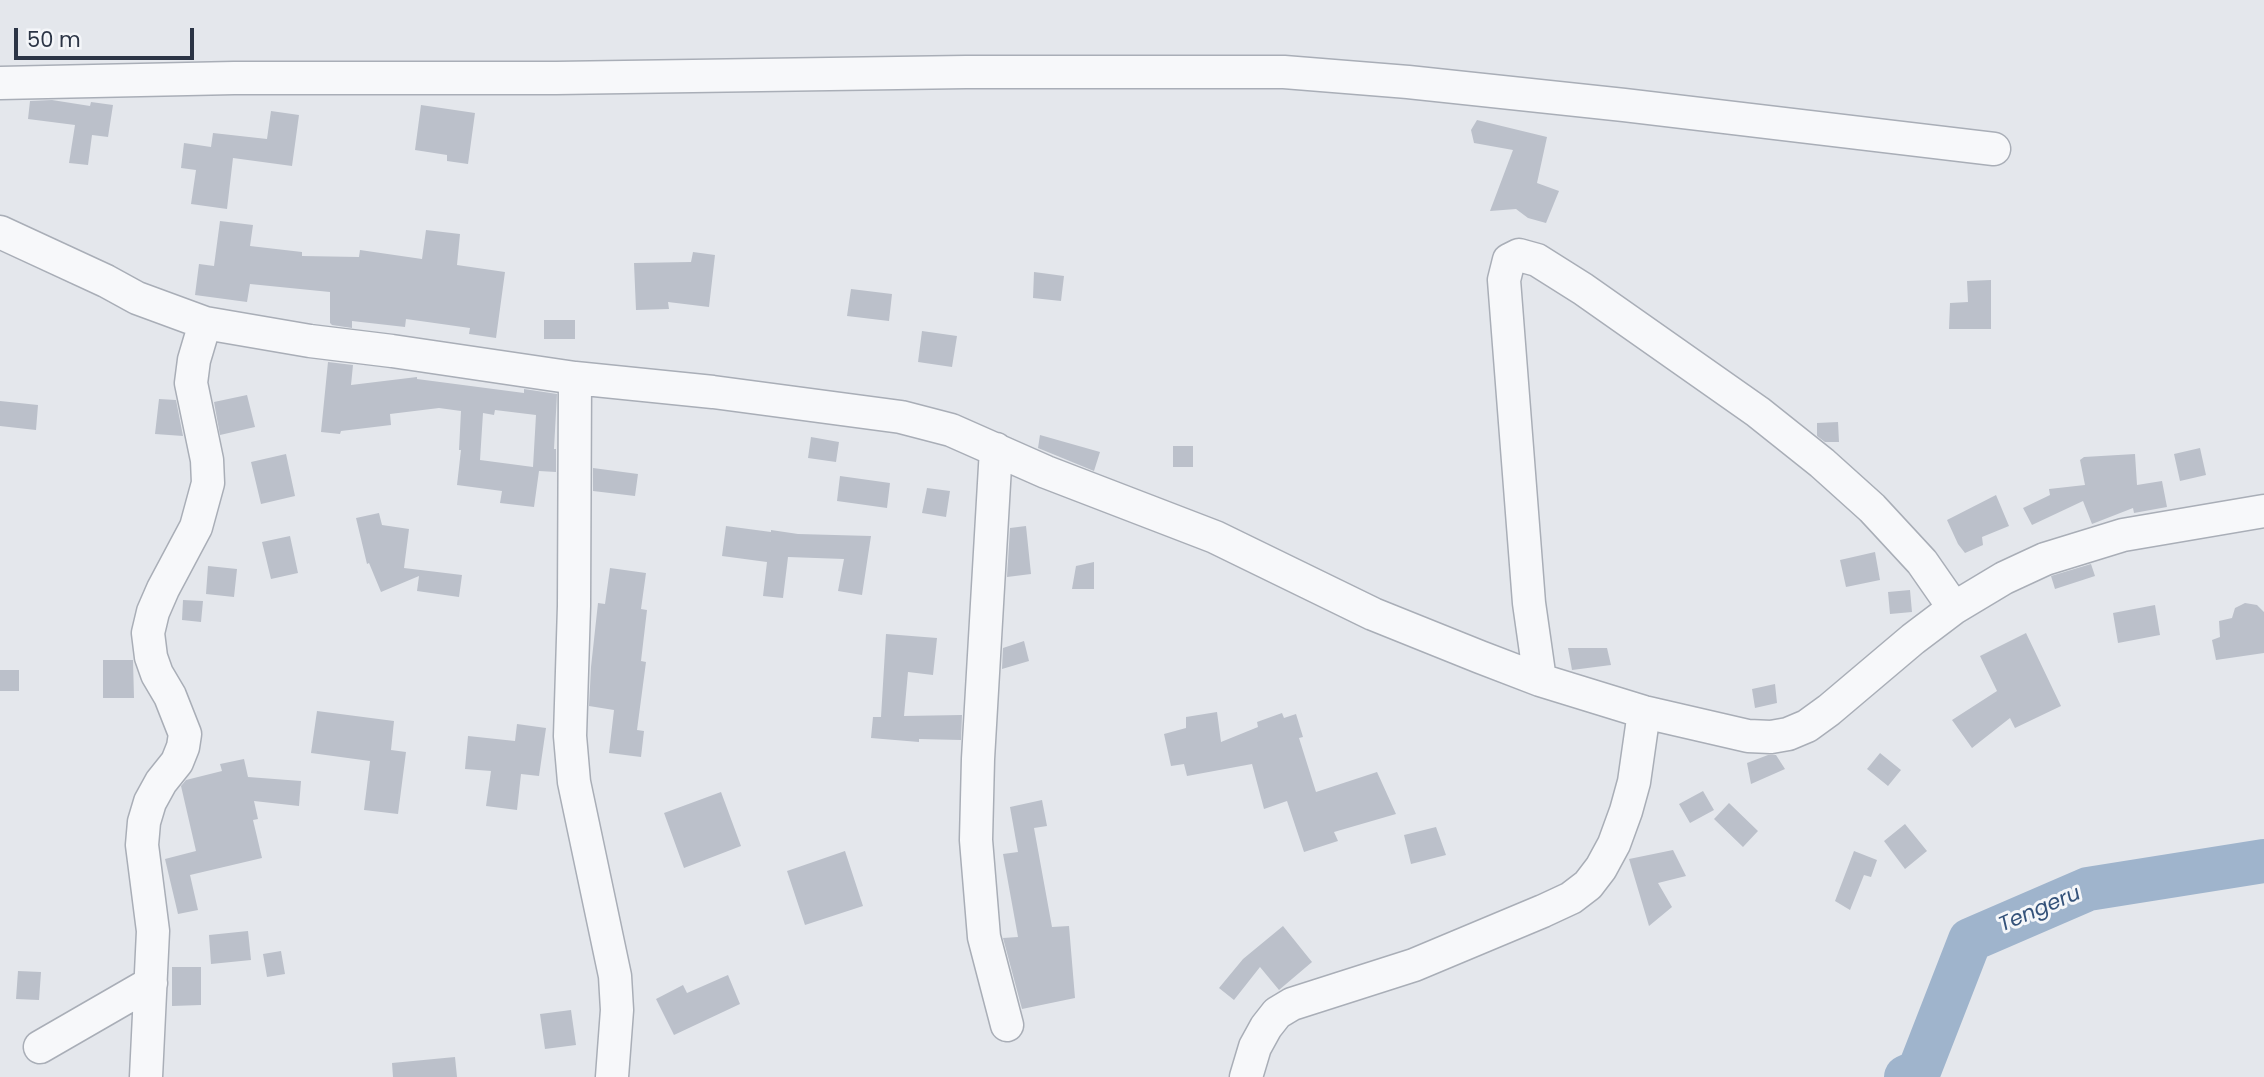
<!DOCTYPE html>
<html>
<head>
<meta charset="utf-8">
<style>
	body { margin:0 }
	#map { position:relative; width:2264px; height:1077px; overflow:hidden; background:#e4e7ec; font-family:Poppins,sans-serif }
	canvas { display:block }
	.scale { position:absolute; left:14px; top:28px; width:180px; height:32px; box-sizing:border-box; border:4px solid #2b3445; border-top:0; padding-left:9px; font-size:21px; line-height:24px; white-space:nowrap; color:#2b3445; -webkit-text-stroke:5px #f4f6f9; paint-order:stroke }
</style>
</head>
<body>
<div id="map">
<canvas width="2264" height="1077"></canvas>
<div class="scale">50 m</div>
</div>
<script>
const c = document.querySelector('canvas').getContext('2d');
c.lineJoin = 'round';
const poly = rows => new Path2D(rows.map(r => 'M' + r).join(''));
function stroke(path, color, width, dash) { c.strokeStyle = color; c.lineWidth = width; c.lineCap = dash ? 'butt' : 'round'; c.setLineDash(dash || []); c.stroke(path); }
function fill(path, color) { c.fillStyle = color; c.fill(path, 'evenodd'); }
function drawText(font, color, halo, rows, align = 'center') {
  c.font = font + ' Poppins,sans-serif'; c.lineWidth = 6; c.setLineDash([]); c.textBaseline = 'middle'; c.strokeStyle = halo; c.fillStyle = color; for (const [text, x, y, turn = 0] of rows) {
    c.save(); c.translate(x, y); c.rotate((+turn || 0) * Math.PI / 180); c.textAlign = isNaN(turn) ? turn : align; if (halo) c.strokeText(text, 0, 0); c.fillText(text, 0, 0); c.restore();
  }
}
stroke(poly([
	[1906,1077,1919,1071,1970,940,2088,889,2264,861]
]), '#9fb4cc', 44);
fill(poly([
	[52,100,90,106,91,102,113,105,108,137,92,135,88,165,69,163,75,125,28,119,30,101],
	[421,105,475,113,468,164,447,161,447,155,415,150],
	[271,111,299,115,292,166,233,158,227,209,191,204,196,170,181,168,184,143,211,147,213,133,267,139],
	[1477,120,1547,137,1537,183,1559,191,1546,223,1528,218,1516,209,1490,211,1513,150,1474,143,1471,130],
	[220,221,253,225,250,246,302,252,302,256,359,257,360,250,422,259,426,230,460,234,457,265,505,272,496,338,469,334,470,328,406,319,405,327,352,321,352,328,332,325,330,323,330,292,250,284,247,302,195,295,199,264,214,266],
	[693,252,715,255,709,307,668,302,669,309,636,310,634,263,691,262],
	[1034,272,1064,276,1061,301,1033,298],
	[1991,280,1991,329,1949,329,1950,303,1968,302,1967,281],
	[851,289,892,294,889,321,847,316],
	[544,320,575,320,575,339,544,339],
	[922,331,957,336,952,367,918,362],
	[328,362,353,365,351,385,417,377,417,379,524,393,524,389,557,394,554,449,556,449,556,472,539,471,534,507,500,503,502,491,457,485,461,450,459,450,461,411,439,408,390,414,391,425,341,431,340,434,321,432],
	[495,410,536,415,533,467,480,460,483,413,494,415],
	[247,395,255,427,220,435,214,402],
	[159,399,176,400,183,436,155,434],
	[0,401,38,405,36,430,0,426],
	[1838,422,1839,442,1825,442,1817,436,1817,423],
	[1040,435,1100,452,1094,471,1038,448],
	[811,437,839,442,836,462,808,458],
	[1173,446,1193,446,1193,467,1173,467],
	[2200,448,2206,475,2180,481,2174,454],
	[286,454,295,496,261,504,251,462],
	[2135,454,2137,485,2162,481,2167,507,2134,513,2133,508,2092,524,2083,501,2032,525,2023,508,2050,495,2049,489,2085,485,2080,460,2084,457],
	[593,468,638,474,635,496,593,491],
	[840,476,890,483,887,508,837,501],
	[927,488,950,491,946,517,922,513],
	[1996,495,2009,526,1982,537,1983,545,1965,553,1958,544,1947,520],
	[379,513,382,525,409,529,404,568,462,575,459,597,417,591,419,576,381,592,369,563,367,564,356,518],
	[726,526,771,532,771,530,798,534,871,536,862,595,838,591,844,559,788,557,783,598,763,596,767,562,722,556],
	[1026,526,1031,574,1007,577,1010,528],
	[290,536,298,573,271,579,262,542],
	[1875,552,1880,580,1846,587,1840,560],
	[1094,562,1094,589,1072,589,1076,566],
	[2091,564,2095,576,2055,589,2051,576],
	[208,566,237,569,234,597,206,594],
	[610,568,646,573,641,609,647,610,641,661,646,662,637,730,644,731,641,757,609,753,614,710,589,706,591,667,598,603,605,604],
	[1910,590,1912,612,1890,614,1888,592],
	[183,600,203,601,201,622,182,620],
	[2245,603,2257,605,2264,612,2264,653,2216,660,2212,640,2220,637,2219,621,2232,618,2235,608],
	[2155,605,2160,635,2118,643,2113,613],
	[2026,633,2061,706,2015,728,2010,718,1972,748,1952,720,1997,691,1980,656],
	[886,634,937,638,933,675,908,672,904,716,962,715,961,740,919,739,919,742,871,738,873,717,881,717],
	[1024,641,1029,661,1002,669,1003,648],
	[1568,648,1607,648,1611,665,1572,670],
	[103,660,133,660,134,698,103,698],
	[0,670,19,670,19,691,0,691],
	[1775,684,1777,703,1755,708,1752,689],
	[317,711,394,721,391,750,406,752,398,814,364,810,370,761,311,753],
	[1217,712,1221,742,1258,727,1257,722,1282,713,1284,718,1296,714,1303,737,1299,738,1316,792,1377,772,1396,814,1334,832,1338,841,1304,852,1287,801,1264,809,1252,764,1187,776,1184,764,1171,766,1164,734,1186,728,1186,717],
	[517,724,546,728,539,776,521,774,517,810,486,806,491,771,465,769,468,736,515,741],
	[1880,753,1901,770,1888,786,1867,769],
	[1768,755,1776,755,1785,769,1751,784,1747,763],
	[244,759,248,777,301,781,299,806,254,801,258,819,253,820,262,858,190,875,198,910,178,914,165,859,196,851,181,786,186,780,222,771,220,764],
	[1703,791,1714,810,1690,823,1679,804],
	[721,792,741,846,684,868,664,813],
	[1042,800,1047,826,1034,828,1052,927,1069,926,1075,998,1022,1009,1003,938,1018,937,1003,854,1018,852,1010,807],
	[1729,803,1758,831,1743,847,1714,819],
	[1905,824,1927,851,1905,869,1884,841],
	[1436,827,1446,855,1411,864,1404,835],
	[1673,850,1686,876,1658,883,1672,907,1649,926,1629,859],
	[845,851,863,906,805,925,787,871],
	[1854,851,1877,860,1871,877,1864,875,1850,910,1835,901],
	[1283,926,1312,962,1279,990,1260,967,1234,1000,1219,988,1243,959],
	[248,931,251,960,211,964,209,935],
	[281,951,285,974,267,977,263,954],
	[172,967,201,967,201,1005,172,1006],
	[18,971,41,972,39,1000,16,999],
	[728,975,740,1004,674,1035,656,999,683,985,687,993],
	[571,1010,576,1045,545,1049,540,1014],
	[455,1057,457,1077,393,1077,392,1063]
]), '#bbc0ca');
const minor = poly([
	[0,83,234,78,556,78,966,72,1284,72,1408,82,1624,105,1994,149],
	[0,232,106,281,137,298,205,323,310,341,392,351,575,378,713,392,901,417,951,430,1046,472,1215,537,1373,614,1480,657,1540,680,1644,712,1748,736,1771,737,1788,734,1807,726,1829,710,1913,639,1954,608,2004,578,2045,559,2123,535,2264,511],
	[575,378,574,606,570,736,574,782,615,976,617,1010,612,1077],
	[996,449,978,759,976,840,984,937,1007,1025],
	[1540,680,1529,603,1504,280,1509,260,1519,255,1537,260,1583,289,1758,412,1822,463,1872,508,1922,562,1954,608],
	[40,1047,151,983],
	[146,1077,153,931,142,845,144,822,150,802,161,782,177,762,183,747,185,734,170,696,157,674,151,657,148,633,153,612,163,589,196,527,208,483,207,460,191,383,194,360,205,323],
	[1246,1077,1255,1047,1266,1027,1277,1013,1292,1004,1414,965,1543,911,1571,898,1588,885,1601,868,1614,844,1626,811,1634,782,1644,712]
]);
stroke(minor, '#a9aeb7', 35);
stroke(minor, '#f7f8fa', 32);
drawText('italic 21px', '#34527a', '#f4f6f9', [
	["Tengeru",2040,910,-23]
]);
</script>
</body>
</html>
